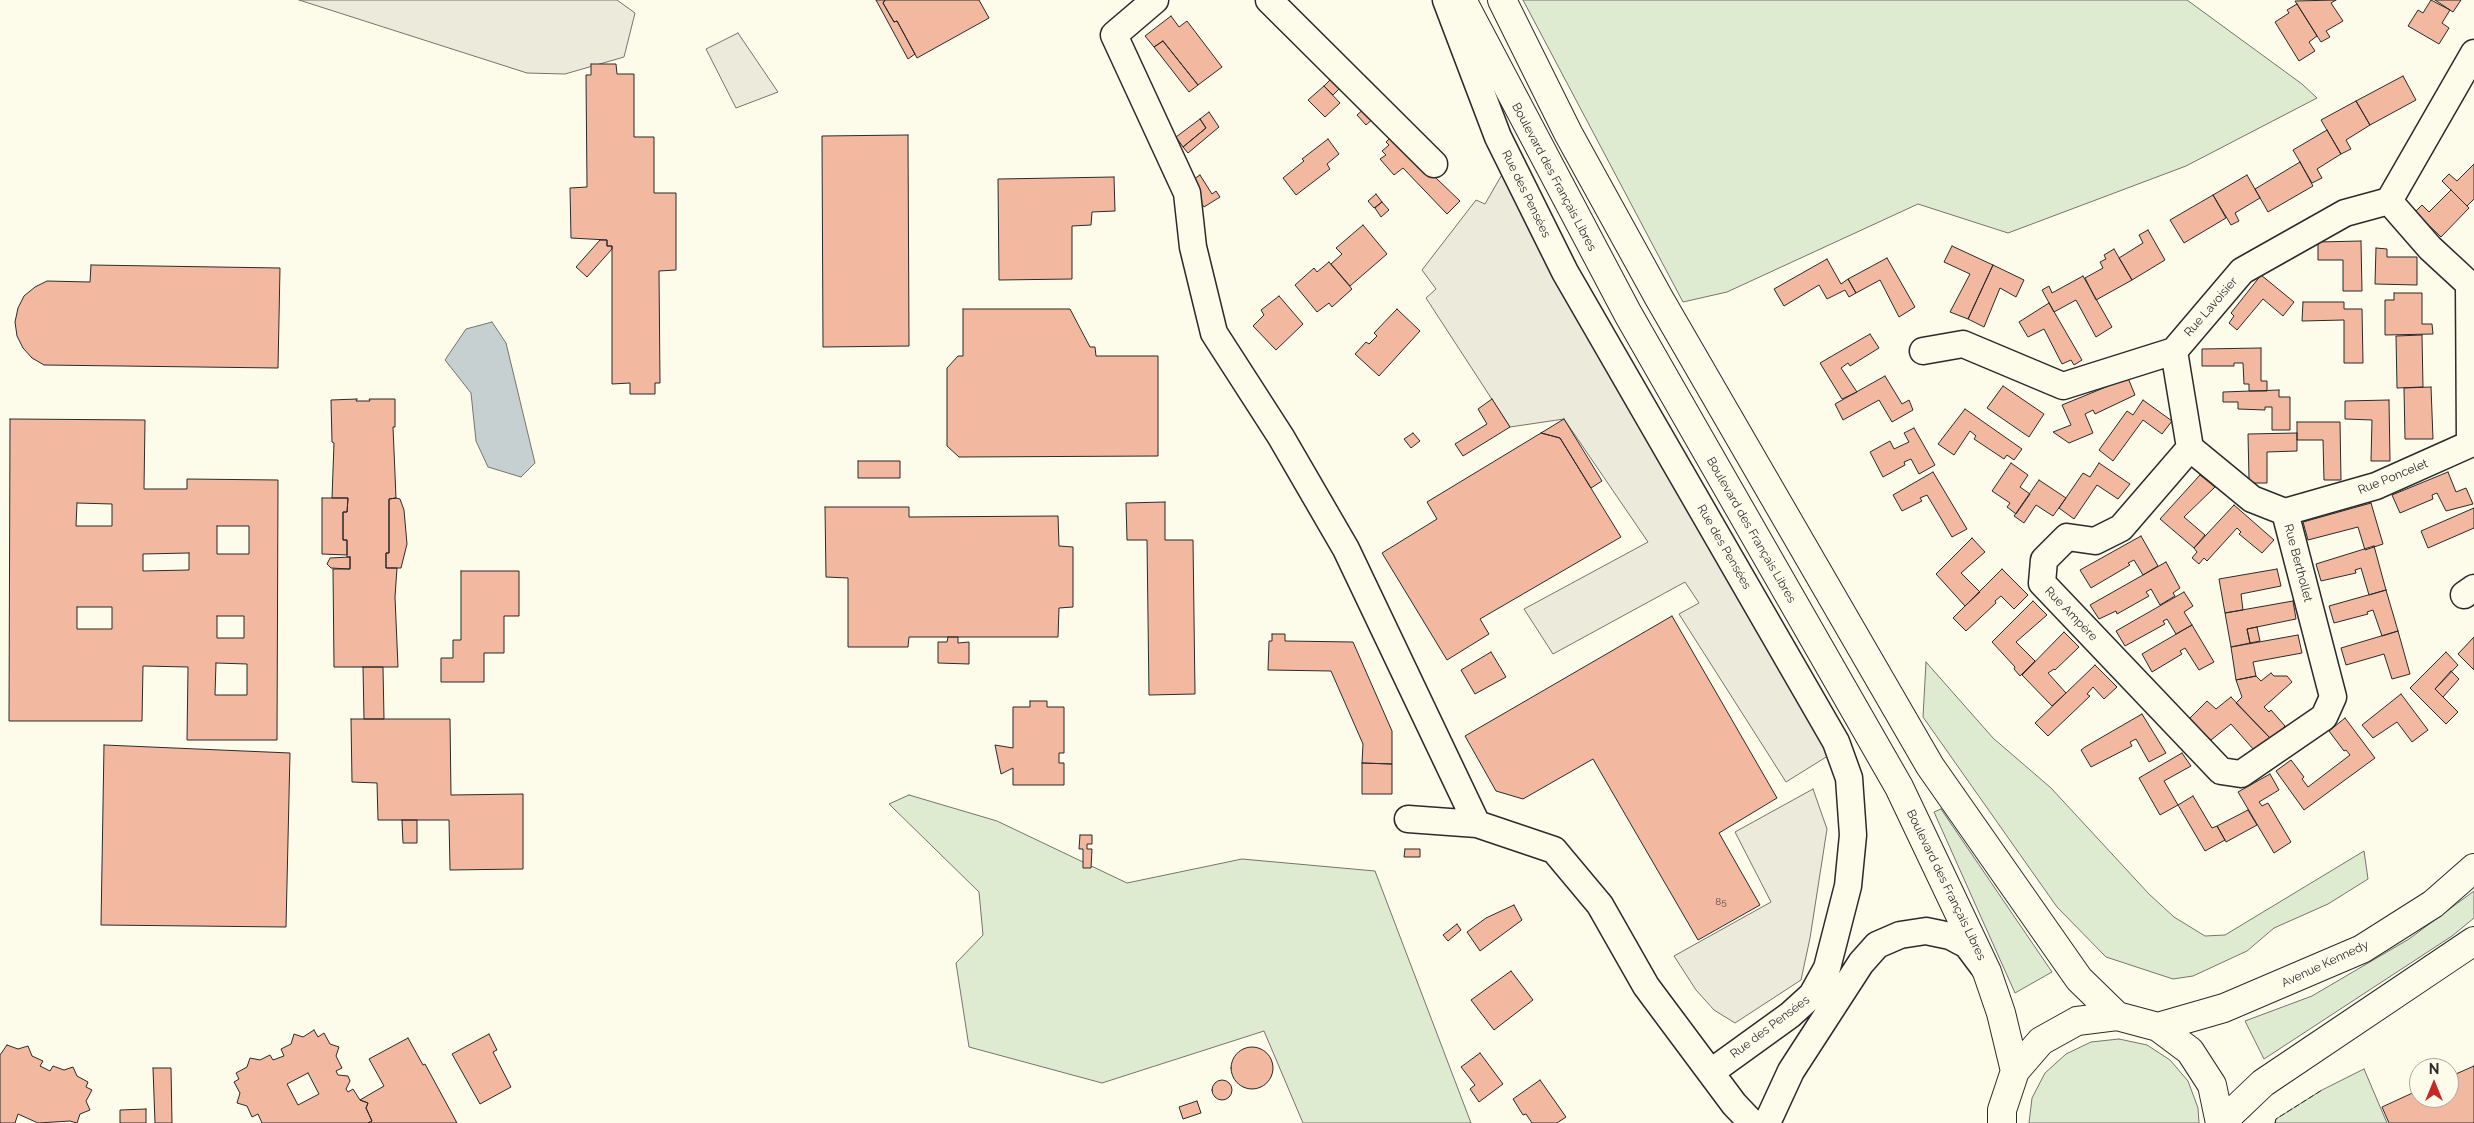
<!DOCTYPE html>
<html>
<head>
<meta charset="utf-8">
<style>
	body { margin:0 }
	#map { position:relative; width:2474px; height:1123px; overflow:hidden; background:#fdfbea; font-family:Raleway,sans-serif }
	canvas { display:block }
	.north { position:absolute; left:2409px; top:1058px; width:50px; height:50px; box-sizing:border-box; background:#fdfbea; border:1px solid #a9a89e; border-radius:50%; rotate:0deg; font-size:14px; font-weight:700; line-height:20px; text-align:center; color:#2b2b2b }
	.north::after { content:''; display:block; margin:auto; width:18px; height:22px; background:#c62828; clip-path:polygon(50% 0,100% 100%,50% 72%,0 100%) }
</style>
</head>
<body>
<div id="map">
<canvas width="2474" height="1123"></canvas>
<div class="north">N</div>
</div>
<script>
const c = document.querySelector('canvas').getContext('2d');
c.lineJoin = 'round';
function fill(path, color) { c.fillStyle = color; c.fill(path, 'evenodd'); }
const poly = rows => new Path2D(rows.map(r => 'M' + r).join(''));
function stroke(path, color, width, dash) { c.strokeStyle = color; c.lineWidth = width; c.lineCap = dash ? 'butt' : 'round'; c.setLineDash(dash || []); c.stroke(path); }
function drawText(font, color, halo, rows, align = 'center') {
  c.font = font + ' Raleway,sans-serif'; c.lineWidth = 4; c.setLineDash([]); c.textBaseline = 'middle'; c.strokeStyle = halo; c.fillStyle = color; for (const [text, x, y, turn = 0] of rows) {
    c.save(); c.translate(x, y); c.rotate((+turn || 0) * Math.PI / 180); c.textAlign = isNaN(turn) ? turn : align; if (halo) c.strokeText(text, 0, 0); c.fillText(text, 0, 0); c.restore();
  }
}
const green = poly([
	[1523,0,2187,0,2302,84,2317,98,2186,166,2008,233,1918,204,1727,292,1683,302,1523,0],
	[1926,662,1993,738,2051,788,2149,894,2174,917,2205,936,2225,935,2364,851,2368,879,2328,904,2274,928,2247,951,2193,976,2173,979,2106,957,2057,907,1923,717,1926,662],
	[909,795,997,821,1127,883,1242,859,1375,871,1471,1123,1303,1123,1264,1031,1102,1083,969,1047,956,963,983,935,979,892,889,804,909,795],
	[1941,809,2052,972,2015,993,1934,812,1941,809],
	[2474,891,2474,918,2452,936,2264,1059,2245,1021,2312,996,2409,939,2474,891],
	[2119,1039,2147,1045,2170,1060,2188,1081,2198,1108,2199,1123,2029,1123,2032,1098,2045,1073,2066,1054,2091,1042,2119,1039],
	[2364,1069,2387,1123,2275,1123,2276,1119,2322,1090,2364,1069]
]);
fill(green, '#deebd1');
stroke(green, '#74746e', 1);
const parking = poly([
	[299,0,617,0,635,13,624,57,565,74,527,73,299,0],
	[738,33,778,92,736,108,706,49,738,33],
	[1504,171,1831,754,1786,782,1679,614,1699,603,1685,582,1553,654,1524,609,1648,542,1564,419,1510,427,1426,298,1436,289,1422,270,1476,200,1485,204,1504,171],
	[1813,789,1827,829,1810,938,1801,980,1735,1023,1714,1010,1696,990,1674,956,1771,902,1735,832,1813,789]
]);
fill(parking, '#eceadb');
stroke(parking, '#74746e', 1);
const water = poly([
	[492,322,506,343,535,463,521,477,488,467,476,441,471,393,445,360,466,329,492,322]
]);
fill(water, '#c7d0d0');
stroke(water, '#74746e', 1);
const building = poly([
	[876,0,885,0,883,3,894,22,897,21,915,54,908,59,876,0],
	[885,0,979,0,989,18,917,58,897,21,894,22,883,3,885,0],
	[2336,0,2331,3,2343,21,2326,31,2330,37,2321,42,2295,1,2336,0],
	[2431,0,2450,10,2442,23,2449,28,2439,44,2408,26,2418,10,2423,13,2431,0],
	[2435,0,2461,0,2453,12,2435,0],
	[2297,4,2317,36,2309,42,2315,51,2299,61,2275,22,2289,13,2287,10,2297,4],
	[1171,16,1179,27,1187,21,1222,67,1198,85,1163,41,1154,47,1145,36,1171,16],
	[1163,41,1198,85,1189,92,1154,47,1163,41],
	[591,64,616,64,617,74,634,74,634,137,654,137,654,193,676,193,676,270,659,271,660,383,655,383,655,394,630,394,630,383,612,384,612,246,607,246,607,240,571,238,570,188,587,187,586,75,591,75,591,64],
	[2403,76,2416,100,2370,125,2356,101,2403,76],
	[1333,77,1342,86,1333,95,1324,86,1333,77],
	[1324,86,1340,103,1325,117,1308,100,1324,86],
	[2356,101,2370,125,2346,140,2351,149,2341,154,2321,120,2356,101],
	[1365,108,1374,118,1366,125,1357,115,1365,108],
	[1209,112,1219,127,1188,153,1183,147,1206,128,1200,119,1209,112],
	[1200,119,1206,128,1183,147,1176,137,1200,119],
	[2327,130,2341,154,2317,169,2322,178,2312,183,2293,150,2327,130],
	[908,135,909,346,823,347,822,136,908,135],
	[1392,136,1460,201,1447,214,1403,168,1394,175,1380,159,1386,155,1382,151,1389,145,1386,142,1392,136],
	[1328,139,1339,154,1327,164,1330,169,1296,195,1283,178,1304,161,1302,159,1328,139],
	[2300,162,2313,186,2268,212,2255,189,2300,162],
	[2474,164,2474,199,2467,206,2442,181,2449,174,2457,181,2474,164],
	[1200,175,1212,194,1216,191,1220,197,1204,207,1192,189,1191,181,1200,175],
	[2247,175,2260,198,2235,213,2239,221,2231,225,2213,195,2247,175],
	[1114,177,1115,211,1092,212,1091,225,1072,226,1072,279,999,280,998,179,1114,177],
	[2451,190,2469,208,2441,237,2415,212,2422,205,2429,212,2451,190],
	[1376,194,1382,202,1374,208,1368,201,1376,194],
	[2213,195,2226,218,2184,243,2170,220,2213,195],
	[1382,202,1389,210,1381,217,1375,208,1382,202],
	[1363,225,1387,254,1350,286,1331,264,1342,254,1336,248,1363,225],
	[2148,230,2165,260,2132,280,2119,258,2143,243,2139,235,2148,230],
	[600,240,607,240,607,246,612,246,612,249,587,277,576,267,600,240],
	[2361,241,2362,291,2343,291,2343,260,2318,260,2318,242,2361,241],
	[1952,246,1993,265,1968,319,1950,312,1970,274,1944,262,1952,246],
	[2376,248,2387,249,2387,257,2417,257,2417,285,2375,284,2376,248],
	[2114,249,2132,280,2096,300,2085,278,2103,268,2100,262,2106,259,2104,255,2114,249],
	[1887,258,1915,307,1899,317,1880,280,1856,293,1848,279,1887,258],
	[1827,259,1841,284,1848,279,1856,293,1849,297,1845,290,1827,299,1819,285,1784,306,1774,289,1827,259],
	[1329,262,1352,289,1332,307,1329,303,1317,312,1295,285,1314,268,1317,272,1329,262],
	[91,265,280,268,278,368,44,365,32,358,23,348,17,336,15,322,18,308,24,296,35,287,47,281,90,282,91,265],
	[1993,265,2024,280,2016,297,2000,288,1984,327,1968,319,1993,265],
	[2261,275,2294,302,2283,316,2263,299,2237,330,2229,323,2234,316,2231,313,2261,275],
	[2083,276,2112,327,2096,337,2076,300,2054,312,2042,290,2049,286,2052,293,2083,276],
	[2394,293,2422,293,2422,324,2432,324,2433,334,2385,335,2385,300,2394,300,2394,293],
	[1279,296,1303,324,1276,350,1253,326,1264,315,1261,310,1279,296],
	[2303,302,2344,302,2344,309,2362,309,2363,363,2344,363,2344,320,2302,321,2303,302],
	[2049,303,2082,360,2074,365,2071,360,2062,364,2044,329,2028,337,2019,322,2049,303],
	[963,309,1070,309,1090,347,1095,347,1096,356,1158,356,1158,456,959,457,947,446,947,368,958,356,963,356,963,309],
	[1397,309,1420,331,1379,376,1355,354,1366,342,1369,344,1377,336,1374,333,1397,309],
	[1870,334,1879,348,1850,366,1848,363,1841,368,1857,392,1842,399,1820,363,1870,334],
	[2422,335,2423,387,2397,388,2396,336,2422,335],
	[2261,348,2261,381,2267,381,2267,391,2249,391,2249,384,2244,384,2243,363,2234,363,2234,366,2202,366,2202,349,2261,348],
	[1885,376,1902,404,1909,400,1913,410,1892,422,1879,400,1843,420,1835,404,1885,376],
	[2128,378,2135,395,2095,414,2093,410,2085,414,2093,433,2069,443,2053,432,2071,425,2062,405,2128,378],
	[2003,386,2044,414,2029,437,1987,408,2003,386],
	[2431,387,2433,439,2405,439,2404,388,2431,387],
	[2279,390,2279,397,2290,397,2290,430,2272,430,2272,407,2265,407,2265,410,2238,409,2238,402,2223,402,2223,392,2279,390],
	[357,399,356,401,370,401,369,399,395,399,395,427,393,427,396,498,389,499,389,553,386,553,386,568,397,568,395,597,398,667,334,667,333,569,350,569,350,557,347,557,347,540,343,540,343,512,347,512,348,498,332,498,334,443,332,442,331,400,357,399],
	[1492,399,1510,427,1463,456,1455,444,1487,424,1478,409,1492,399],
	[2143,400,2172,421,2162,434,2143,420,2113,461,2099,450,2127,411,2133,415,2143,400],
	[2389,400,2390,461,2371,461,2372,420,2345,419,2345,401,2389,400],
	[1965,409,2022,449,2014,460,2007,455,2004,459,1974,439,1976,436,1970,431,1954,455,1938,444,1965,409],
	[10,419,145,420,144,489,187,489,187,479,278,480,277,740,187,740,188,667,143,666,142,721,9,721,10,419],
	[77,503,112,504,112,526,76,526,77,503],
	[217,526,249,526,249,554,217,554,217,526],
	[189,553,189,570,143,571,143,554,189,553],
	[77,607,112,607,112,629,77,629,77,607],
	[217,616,244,616,244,638,217,638,217,616],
	[216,663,247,664,247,695,215,695,216,663],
	[1564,419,1602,481,1591,488,1560,438,1541,433,1564,419],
	[2297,422,2340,422,2341,480,2324,480,2323,440,2297,440,2297,422],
	[1914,428,1935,465,1919,474,1911,459,1904,462,1905,465,1883,477,1870,452,1890,441,1894,449,1909,442,1904,433,1914,428],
	[1413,433,1420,441,1411,448,1404,439,1413,433],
	[1541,433,1560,438,1621,537,1480,619,1489,634,1447,660,1382,553,1437,519,1427,502,1541,433],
	[2297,433,2297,451,2267,452,2267,483,2253,483,2249,479,2248,434,2297,433],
	[858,461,900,461,900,478,858,478,858,461],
	[2011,463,2028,475,2020,487,2030,494,2016,514,2007,507,2010,503,1992,491,2011,463],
	[2099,463,2130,484,2118,499,2097,485,2074,519,2059,508,2083,473,2090,477,2099,463],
	[1933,472,1967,529,1952,537,1927,495,1920,498,1922,501,1902,511,1893,495,1933,472],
	[2448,472,2456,492,2466,488,2473,504,2446,511,2437,493,2432,495,2433,499,2400,513,2392,495,2448,472],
	[2200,475,2215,487,2184,517,2205,535,2194,548,2160,519,2200,475],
	[2039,480,2066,498,2053,516,2036,505,2024,523,2014,516,2039,480],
	[322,498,348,498,347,512,343,512,343,540,347,540,347,555,322,554,322,498],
	[396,498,400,499,404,510,407,544,401,568,386,568,386,553,389,553,389,499,396,498],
	[1165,502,1165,540,1193,540,1195,694,1149,695,1147,540,1127,540,1126,503,1165,502],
	[2371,503,2383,544,2365,550,2358,527,2308,540,2303,522,2371,503],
	[2234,505,2274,540,2262,553,2239,534,2241,532,2237,528,2207,561,2204,558,2199,564,2192,558,2197,552,2194,548,2234,505],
	[825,507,909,507,909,517,1058,516,1059,546,1073,547,1073,607,1059,608,1058,637,909,637,908,647,848,647,848,578,826,577,825,507],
	[2474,508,2474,528,2428,548,2421,531,2474,508],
	[2141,536,2158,566,2143,575,2134,560,2128,563,2130,565,2091,588,2080,570,2141,536],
	[1972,538,1985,552,1961,573,1980,592,1965,606,1936,574,1972,538],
	[2374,546,2386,590,2369,595,2361,568,2355,570,2356,573,2321,581,2316,564,2374,546],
	[350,557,350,569,331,568,327,564,330,558,350,557],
	[2166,562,2180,588,2173,593,2175,596,2160,605,2151,589,2146,592,2149,596,2117,614,2116,611,2099,619,2090,605,2166,562],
	[2002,569,2028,595,2014,609,2001,596,1995,601,1996,603,1966,631,1953,618,2002,569],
	[2277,569,2281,586,2241,594,2243,610,2225,613,2219,579,2277,569],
	[461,571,519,571,519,616,504,616,504,653,484,653,484,682,441,682,441,658,453,658,453,640,461,640,461,571],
	[2386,590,2398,631,2382,636,2373,610,2367,612,2368,614,2334,623,2329,606,2386,590],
	[2184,592,2193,606,2184,612,2192,625,2176,634,2167,619,2163,621,2165,624,2125,646,2116,631,2184,592],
	[2033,601,2047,615,2016,642,2035,661,2020,676,2014,669,2015,667,1992,642,2033,601],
	[2293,601,2296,619,2247,629,2250,643,2231,647,2225,613,2293,601],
	[1672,616,1777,798,1719,833,1760,905,1698,940,1593,759,1523,799,1496,791,1465,736,1672,616],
	[2192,625,2214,662,2199,670,2185,648,2180,651,2182,654,2152,672,2142,654,2192,625],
	[2257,627,2260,641,2250,643,2247,629,2257,627],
	[2398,631,2410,674,2392,679,2384,654,2346,665,2341,648,2398,631],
	[2064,632,2079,647,2055,670,2054,669,2048,673,2066,693,2052,706,2022,675,2064,632],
	[1272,634,1285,634,1285,641,1353,642,1392,731,1392,764,1362,763,1363,744,1331,671,1268,670,1269,641,1272,641,1272,634],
	[2298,635,2302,653,2253,662,2256,676,2236,680,2231,647,2298,635],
	[948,637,958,637,958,643,969,642,969,664,938,663,938,642,947,642,948,637],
	[2474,637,2474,670,2458,654,2474,637],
	[1491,652,1506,677,1475,694,1461,670,1491,652],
	[2446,652,2458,665,2435,689,2458,712,2446,724,2410,688,2446,652],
	[2095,665,2117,687,2104,699,2093,687,2087,694,2090,696,2048,736,2035,723,2095,665],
	[363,667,383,667,384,719,364,719,363,667],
	[2451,671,2459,679,2443,697,2435,689,2451,671],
	[2271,673,2274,676,2287,676,2292,682,2264,707,2269,712,2271,710,2285,726,2272,740,2236,703,2242,697,2236,680,2256,676,2261,681,2271,673],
	[2401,694,2428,730,2412,742,2397,722,2373,738,2362,725,2401,694],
	[2231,697,2270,738,2254,750,2231,724,2211,740,2189,719,2207,701,2216,709,2231,697],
	[1030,701,1047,701,1047,707,1064,707,1064,753,1059,753,1059,763,1064,763,1064,785,1013,785,1013,768,1001,774,995,745,1013,748,1013,707,1030,707,1030,701],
	[2142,714,2166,753,2149,762,2136,739,2130,742,2132,746,2091,767,2081,750,2085,747,2142,714],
	[2345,718,2375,758,2304,810,2276,771,2291,760,2304,777,2302,779,2308,787,2350,755,2346,750,2344,751,2329,731,2345,718],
	[351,719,450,719,451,795,523,794,523,869,450,870,449,820,378,820,377,783,352,782,351,719],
	[104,745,290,753,286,927,101,925,104,745],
	[2182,753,2191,766,2164,781,2178,805,2160,815,2139,778,2182,753],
	[1362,763,1392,764,1392,794,1362,794,1362,763],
	[2270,774,2279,790,2259,802,2262,806,2268,803,2291,842,2274,853,2238,792,2270,774],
	[2193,796,2212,828,2217,826,2225,840,2205,851,2178,805,2193,796],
	[2248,810,2257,825,2226,842,2217,826,2248,810],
	[402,820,417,820,417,843,403,843,402,820],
	[1080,835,1092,835,1092,844,1087,844,1087,849,1092,849,1091,868,1083,868,1083,849,1079,849,1080,835],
	[1405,849,1420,849,1420,857,1404,857,1405,849],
	[1514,905,1522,920,1480,951,1467,932,1486,918,1514,905],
	[1457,924,1461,930,1448,941,1443,935,1457,924],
	[1511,971,1533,1000,1494,1030,1471,1000,1511,971],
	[314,1030,318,1037,324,1033,330,1044,339,1047,336,1056,342,1068,336,1071,338,1075,348,1076,350,1081,346,1089,348,1092,353,1089,360,1100,368,1103,366,1108,372,1121,368,1123,262,1123,258,1114,252,1117,247,1106,237,1103,240,1093,234,1082,239,1079,236,1073,247,1067,250,1058,260,1060,270,1055,273,1060,284,1056,281,1049,291,1044,294,1034,303,1037,314,1030],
	[308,1073,319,1094,298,1105,287,1084,308,1073],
	[489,1034,497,1050,493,1052,511,1087,480,1104,452,1054,489,1034],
	[408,1038,423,1065,425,1064,457,1123,368,1123,372,1121,366,1108,368,1103,360,1100,384,1086,369,1059,408,1038],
	[7,1045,18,1049,28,1046,32,1056,43,1061,40,1066,50,1071,53,1066,64,1070,73,1067,77,1076,88,1082,86,1087,92,1090,86,1101,90,1110,80,1114,77,1123,70,1121,38,1123,18,1114,15,1123,0,1123,0,1055,7,1045],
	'1231 1068a21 21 0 1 1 42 0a21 21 0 1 1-42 0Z',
	[1480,1053,1503,1084,1479,1102,1470,1089,1475,1085,1461,1067,1480,1053],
	[2474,1066,2474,1123,2389,1123,2382,1107,2419,1090,2419,1098,2449,1098,2449,1077,2474,1066],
	[153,1068,171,1068,172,1123,155,1123,153,1068],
	'1212 1090a10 10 0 1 1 20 0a10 10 0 1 1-20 0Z',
	[1540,1080,1566,1117,1557,1123,1532,1123,1526,1114,1523,1115,1513,1099,1540,1080],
	[1197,1101,1201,1113,1183,1119,1179,1107,1197,1101],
	[146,1109,146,1123,120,1123,120,1110,146,1109]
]);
fill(building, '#f2b8a0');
stroke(building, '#2b2b2b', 1);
const minor = poly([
	[1155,0,1114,35,1187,193,1193,247,1214,333,1281,437,1346,549,1477,824],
	[1269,0,1434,164],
	[1446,0,1498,137,1565,272,1836,742,1849,778,1853,835,1848,886,1827,968,1812,995,1790,1015,1711,1072],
	[2389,201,2430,248,2469,284,2474,285],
	[1923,351,1963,344,2063,386,2174,351,2242,271,2345,213,2389,201,2474,53],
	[2174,351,2190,448,2121,528,2095,541,2067,537,2044,560,2042,583,2221,771,2241,774,2324,717,2333,697,2285,512,2252,499,2190,448],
	[2285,512,2376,486,2470,444,2469,284],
	[2464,595,2474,588],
	[1408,819,1477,824,1554,850,1600,905,1646,986,1734,1104,1752,1123],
	[1767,1123,1791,1071,1861,963,1877,945,1900,935,1926,931,1950,936,1967,945,1982,965]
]);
const major = poly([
	[1462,0,1628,314,1899,787,1987,972,2001,1013,2015,1071],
	[1502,0,1568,133,1659,298,1930,766,2079,979,2117,1016],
	[2158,1027,2224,1008,2362,949,2433,904,2474,868],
	[2002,1123,2002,1110,2015,1071,2041,1041,2077,1021,2117,1016,2158,1027,2190,1051,2212,1085,2220,1123],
	[2221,1123,2263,1083,2474,941]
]);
stroke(minor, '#2b2b2b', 29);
stroke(major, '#2b2b2b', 30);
stroke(minor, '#fdfbea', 26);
stroke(major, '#fdfbea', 28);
stroke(poly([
	[2275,1123,2276,1119,2322,1090]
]), '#2b2b2b', 1, [6, 2.5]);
drawText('10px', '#5d4e48', null, [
	["85",1721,902]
]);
drawText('12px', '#2b2b2b', '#fdfbea', [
	["Boulevard des Français Libres",1554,177,62],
	["Rue des Pensées",1526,194,64],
	["Rue Lavoisier",2211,307,-49],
	["Rue Poncelet",2393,477,-22],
	["Boulevard des Français Libres",1751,530,60],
	["Rue des Pensées",1724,547,60],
	["Rue Berthollet",2298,563,75],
	["Rue Ampère",2071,614,46],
	["Boulevard des Français Libres",1946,885,64],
	["Avenue Kennedy",2325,964,-25],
	["Rue des Pensées",1770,1027,-37]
]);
</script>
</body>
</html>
